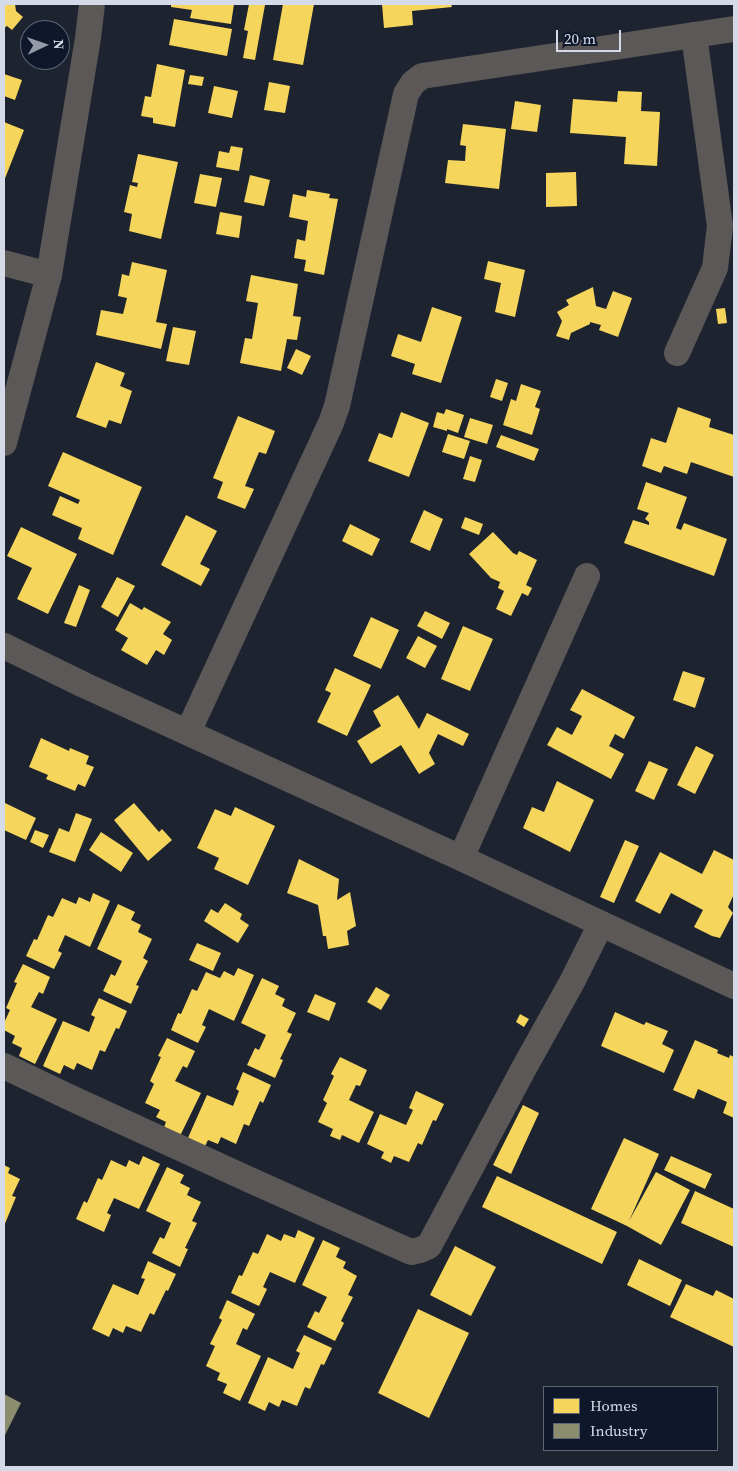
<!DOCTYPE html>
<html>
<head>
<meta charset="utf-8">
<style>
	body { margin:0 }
	#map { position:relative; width:738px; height:1471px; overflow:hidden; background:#1e242f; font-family:"Source Serif 4",serif }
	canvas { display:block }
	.frame { position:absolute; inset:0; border:5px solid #d4dae8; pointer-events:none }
	.legend { position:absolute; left:543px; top:1386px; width:175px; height:65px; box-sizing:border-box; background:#0f172b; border:1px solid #5e6577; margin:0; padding:6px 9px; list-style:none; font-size:15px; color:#d4dae8 }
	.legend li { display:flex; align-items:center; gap:10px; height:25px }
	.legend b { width:25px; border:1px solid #5e6577 }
	.north { position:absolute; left:20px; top:20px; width:50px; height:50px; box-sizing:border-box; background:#0f172b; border:1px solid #5e6577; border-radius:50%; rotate:87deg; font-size:14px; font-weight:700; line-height:20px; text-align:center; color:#d4dae8 }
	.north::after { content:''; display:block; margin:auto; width:18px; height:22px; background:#949aa7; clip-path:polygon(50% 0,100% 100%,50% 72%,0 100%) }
	.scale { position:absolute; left:556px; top:30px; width:65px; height:22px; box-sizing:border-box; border:2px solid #d4dae8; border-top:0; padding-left:6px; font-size:15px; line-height:18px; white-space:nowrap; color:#d4dae8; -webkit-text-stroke:4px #0f172b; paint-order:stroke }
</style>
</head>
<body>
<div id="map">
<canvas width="738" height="1471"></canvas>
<div class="frame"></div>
<ul class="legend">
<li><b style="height:14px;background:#f6d55c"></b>Homes</li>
<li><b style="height:14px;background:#8c8c6e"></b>Industry</li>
</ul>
<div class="north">N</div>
<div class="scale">20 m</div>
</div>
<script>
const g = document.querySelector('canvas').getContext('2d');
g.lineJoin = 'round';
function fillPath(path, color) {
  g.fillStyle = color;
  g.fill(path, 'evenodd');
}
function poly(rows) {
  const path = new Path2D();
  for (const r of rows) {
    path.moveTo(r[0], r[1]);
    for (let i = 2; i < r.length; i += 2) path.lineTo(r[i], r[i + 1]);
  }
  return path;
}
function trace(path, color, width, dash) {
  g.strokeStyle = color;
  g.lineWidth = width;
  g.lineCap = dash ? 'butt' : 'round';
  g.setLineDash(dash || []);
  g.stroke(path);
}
const homes = poly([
	[4,4,15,4,16,11,23,17,12,30,7,26,4,28],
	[171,4,234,4,231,24,190,18,192,10,171,7],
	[249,4,265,5,255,60,243,58,248,31,244,30],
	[283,4,314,4,303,65,273,60],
	[382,4,451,4,452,7,412,11,413,25,384,28],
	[174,19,232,29,227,56,169,45],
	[157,64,185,70,175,127,153,123,153,118,141,116,145,96,151,97],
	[4,74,22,80,15,100,4,96],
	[190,75,204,77,202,86,188,84],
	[269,82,290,86,285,113,264,110],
	[214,86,238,91,232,118,208,113],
	[618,91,642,92,641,111,660,112,657,166,624,164,626,137,570,133,573,99,617,102],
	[515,101,541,105,537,132,511,129],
	[4,122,24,130,4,181],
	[463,124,506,129,499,189,445,183,448,160,465,161,466,146,460,145],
	[231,146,243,148,239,171,216,167,219,151,229,153],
	[138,154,178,162,161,239,129,231,132,214,124,212,130,185,137,187,138,183,132,182],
	[576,172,577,206,546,207,546,173],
	[200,174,222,178,216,207,194,203],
	[250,175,270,180,264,206,244,202],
	[307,190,330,194,329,198,338,199,324,275,304,271,306,260,294,258,297,239,305,241,308,221,289,217,293,194,306,197],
	[220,212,242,216,239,238,216,234],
	[488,261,525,270,515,317,495,312,501,283,484,279],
	[132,262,167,270,156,322,167,324,161,349,96,335,101,310,123,314,127,298,118,296,122,274,129,276],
	[251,275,298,284,293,316,301,317,297,340,287,339,281,371,240,363,245,338,252,339,258,303,246,301],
	[593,287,596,306,606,309,613,291,632,298,618,337,599,330,601,325,590,322,590,324,571,333,569,340,556,336,562,321,557,312,569,305,566,300],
	[432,307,462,317,441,383,412,374,415,364,391,356,398,334,421,342],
	[725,308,727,323,718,324,716,309],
	[173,327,196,331,189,365,166,361],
	[296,349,311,356,302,375,287,368],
	[96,362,125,373,120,386,132,391,121,424,109,420,106,428,76,417],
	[496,379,508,383,502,401,490,397],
	[521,384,541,391,535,407,540,409,532,435,503,425,511,399,516,401],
	[678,407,711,419,709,427,734,435,734,477,691,462,687,474,664,466,661,473,642,466,651,438,666,443],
	[446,409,464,415,458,433,447,429,447,431,433,427,437,412,444,414],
	[401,412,429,423,409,477,368,461,379,433,392,438],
	[238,416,275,431,266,454,259,452,245,486,254,489,245,509,217,498,223,482,213,478],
	[470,418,493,425,487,444,464,437],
	[448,434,470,441,464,459,442,452],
	[501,435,539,449,534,461,496,447],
	[63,452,142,487,113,555,78,539,82,528,52,515,60,496,78,504,80,500,48,486],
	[470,456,482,460,475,482,463,479],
	[646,482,687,497,676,528,681,530,684,523,727,539,714,576,624,543,633,520,649,525,649,522,645,519,649,513,637,509],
	[424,510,443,519,430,551,410,542],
	[186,515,217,531,200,564,210,569,201,586,161,565],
	[465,517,483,524,479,535,461,528],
	[350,524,380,539,372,556,342,541],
	[21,527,77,554,48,614,17,599,32,568,7,556],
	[493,532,513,553,517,555,519,551,537,560,526,585,532,588,528,596,522,593,511,616,496,609,504,591,498,588,500,582,491,578,469,554],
	[117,577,135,586,118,617,101,607],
	[79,585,90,590,76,627,64,623],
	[130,603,142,610,144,607,171,622,163,634,172,640,164,655,156,650,147,665,121,650,128,638,115,630],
	[425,611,450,623,442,639,417,626],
	[371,617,399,630,381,669,353,656],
	[463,626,493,639,470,691,441,679],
	[418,636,437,646,425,668,406,658],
	[335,668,371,685,347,736,317,722,331,693,325,690],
	[683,671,705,678,695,708,673,700],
	[582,689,635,717,624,739,615,734,609,746,624,754,611,779,547,745,557,727,572,735,582,716,570,710],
	[398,695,419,729,427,713,469,734,463,746,438,734,429,753,435,764,419,774,401,745,371,764,357,741,381,726,373,711],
	[41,738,69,751,70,748,89,756,86,764,94,767,85,787,78,784,75,791,46,779,48,775,29,767],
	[696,746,714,755,695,794,677,785],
	[649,761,668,769,654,800,635,791],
	[557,781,594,800,570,852,523,828,532,807,544,812],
	[5,803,36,818,26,840,4,830,4,807],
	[134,803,159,832,162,829,172,840,148,861,114,820],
	[235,807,275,826,248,885,214,869,219,858,197,848,215,809,231,816],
	[76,813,92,819,75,862,49,852,59,828,69,832],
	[35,830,49,835,43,848,30,842],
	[101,832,133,853,121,872,89,850],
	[625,840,639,846,614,903,600,897],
	[714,850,734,860,734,894,728,907,733,913,720,938,712,936,694,927,703,910,671,893,660,914,635,901,660,852,702,874],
	[299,859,339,879,337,900,350,892,356,926,347,931,349,945,328,949,326,936,323,936,318,905,287,893],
	[93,893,110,901,90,947,65,935,58,951,62,953,54,969,26,956,34,939,37,940,48,915,53,917,62,898,76,904,79,897,90,902],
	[225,903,242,914,240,919,249,925,238,943,204,921,211,909,218,913],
	[118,904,135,912,131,920,141,925,138,932,152,939,143,958,148,961,136,985,139,986,131,1004,103,991,111,974,115,976,122,961,97,949],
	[197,943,221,953,213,971,189,960],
	[23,964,50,977,43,994,39,992,31,1007,57,1019,35,1064,19,1056,22,1048,12,1043,15,1036,4,1030,4,1023,10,1010,6,1008,17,983,14,982],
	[238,968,254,975,234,1021,209,1009,202,1025,206,1027,198,1043,171,1030,178,1013,181,1014,192,989,197,991,206,972,220,978,224,971,234,976],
	[262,978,279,986,275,994,285,999,282,1006,296,1013,287,1032,292,1034,280,1059,283,1060,275,1078,247,1065,255,1048,259,1050,266,1035,241,1023],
	[376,987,390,995,381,1010,367,1002],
	[315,994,336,1003,329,1021,307,1012],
	[99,998,127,1011,119,1029,116,1028,105,1052,100,1050,92,1070,77,1063,74,1070,64,1065,60,1074,43,1066,63,1021,89,1032,95,1017,91,1015],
	[615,1012,644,1025,646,1022,668,1031,662,1044,674,1050,664,1073,601,1046],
	[520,1014,529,1019,524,1027,516,1022],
	[167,1038,195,1051,187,1068,183,1066,175,1081,201,1093,179,1138,163,1130,166,1122,156,1117,160,1110,145,1103,154,1084,150,1081,161,1057,158,1056],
	[695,1040,718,1050,717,1053,729,1058,730,1055,734,1057,734,1118,723,1113,727,1102,698,1089,694,1099,673,1090],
	[340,1057,367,1070,360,1086,356,1085,349,1100,374,1112,359,1143,342,1135,340,1140,330,1136,333,1129,318,1122,327,1103,323,1100,334,1076,331,1074],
	[243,1072,271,1085,263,1103,260,1101,249,1126,244,1124,236,1144,221,1137,218,1144,208,1140,204,1148,187,1140,207,1095,233,1106,239,1091,236,1089],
	[416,1091,444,1104,436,1121,433,1120,422,1145,418,1143,409,1162,394,1156,391,1163,381,1158,384,1152,367,1144,380,1114,406,1125,413,1110,409,1108],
	[523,1105,539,1113,511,1174,493,1165],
	[624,1138,659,1154,629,1221,656,1172,690,1190,661,1245,627,1226,591,1209],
	[143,1156,160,1164,139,1209,114,1198,107,1213,111,1215,104,1232,76,1219,84,1201,87,1203,98,1178,102,1180,111,1160,126,1167,129,1160,139,1165],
	[671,1156,712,1174,705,1189,664,1170],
	[4,1165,10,1168,8,1173,20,1179,12,1196,16,1197,4,1226],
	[167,1167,184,1175,180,1183,190,1188,187,1195,201,1202,192,1221,197,1223,185,1248,188,1249,180,1267,152,1253,160,1237,164,1239,171,1223,146,1211],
	[497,1176,617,1232,602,1264,482,1207],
	[695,1191,734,1209,734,1247,681,1223],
	[298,1230,315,1238,295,1283,270,1272,263,1287,267,1289,259,1306,231,1293,239,1275,242,1276,253,1252,258,1254,267,1234,281,1241,284,1234,295,1238],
	[323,1240,340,1248,336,1257,346,1262,343,1268,357,1276,348,1295,353,1297,341,1321,344,1323,335,1341,307,1327,315,1311,319,1313,327,1297,302,1285],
	[455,1246,496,1267,471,1316,430,1295],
	[639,1259,682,1280,670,1306,627,1285],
	[148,1261,176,1274,168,1291,166,1290,154,1315,150,1313,141,1332,126,1326,123,1333,113,1328,109,1337,92,1329,113,1284,138,1295,145,1279,141,1278],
	[686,1284,713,1296,716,1290,734,1299,734,1347,670,1317],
	[227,1300,255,1314,247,1330,243,1328,236,1344,261,1356,240,1401,223,1393,227,1384,217,1380,220,1373,206,1366,215,1346,210,1344,222,1320,219,1318],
	[418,1309,469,1333,429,1418,378,1393],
	[304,1335,332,1348,324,1365,321,1364,310,1389,305,1387,297,1406,282,1400,279,1407,269,1402,265,1411,248,1403,268,1357,293,1369,300,1353,296,1351]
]);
const industry = poly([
	[4,1394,21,1403,4,1437]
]);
const minor = poly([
	[4,263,49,275],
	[677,353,715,268,720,226,694,35],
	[4,443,49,275,88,38,92,4],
	[4,646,84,685,461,858,734,986],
	[188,732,331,423,337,406,406,94,413,83,422,76,734,29],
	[461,858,587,576],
	[4,1066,71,1098,250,1180,411,1252,420,1250,429,1246,524,1068,572,982,601,924]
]);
fillPath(homes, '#f6d55c');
fillPath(industry, '#8c8c6e');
trace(minor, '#5c5857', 26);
</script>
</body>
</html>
